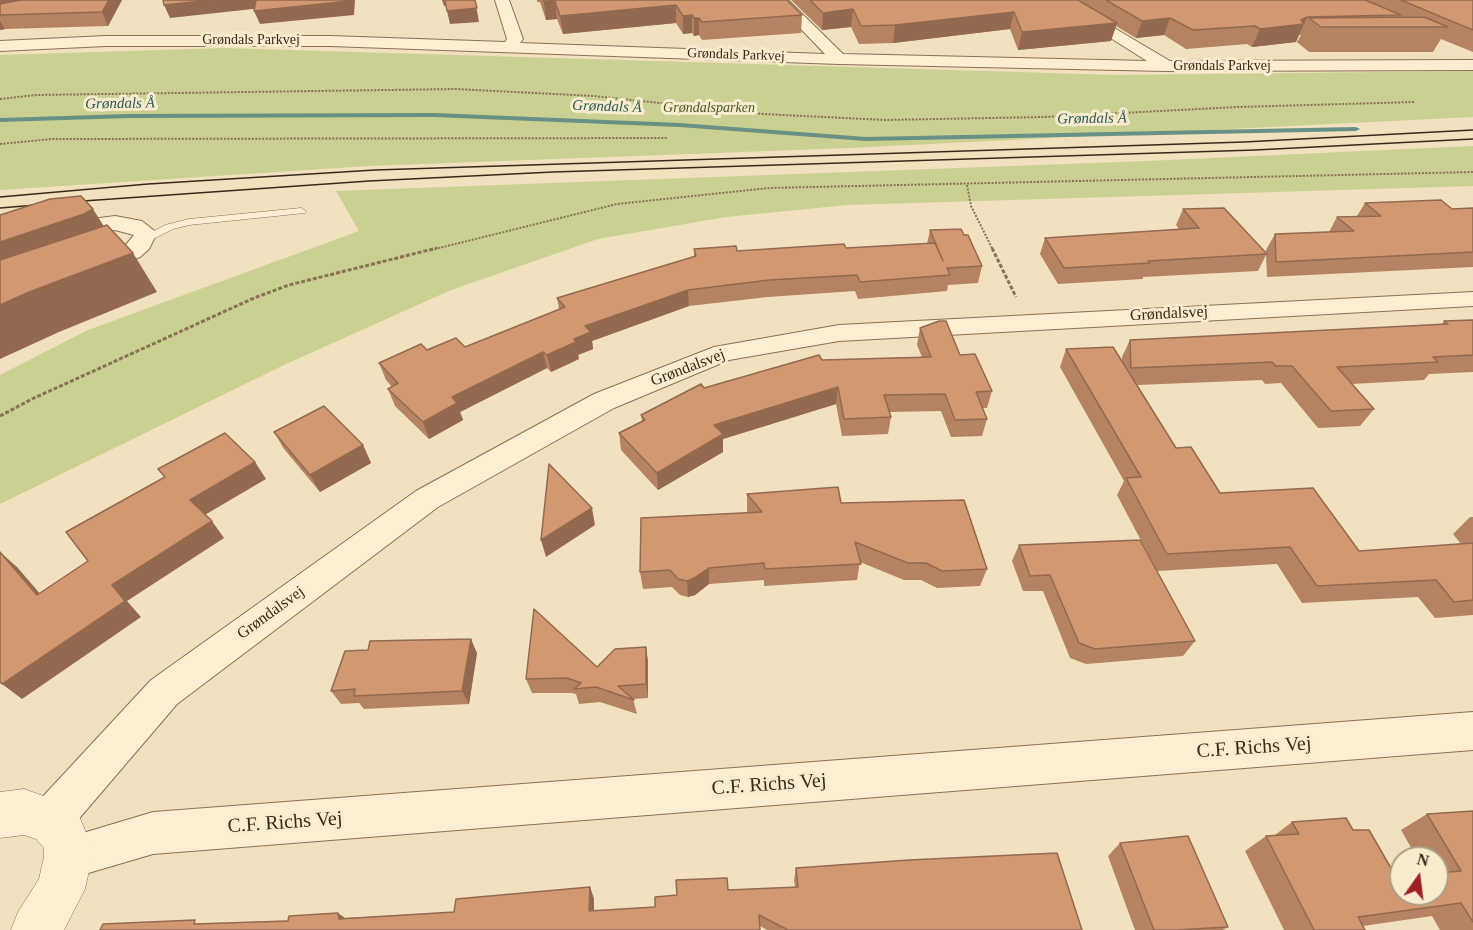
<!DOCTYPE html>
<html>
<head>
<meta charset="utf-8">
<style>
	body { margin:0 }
	#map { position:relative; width:1473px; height:930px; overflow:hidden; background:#f1e1be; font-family:Georgia,serif }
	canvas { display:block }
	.north { position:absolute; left:1389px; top:846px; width:60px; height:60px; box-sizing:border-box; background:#f8ebce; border:2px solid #ac9d86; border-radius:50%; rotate:14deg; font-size:16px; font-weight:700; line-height:24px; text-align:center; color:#39291b }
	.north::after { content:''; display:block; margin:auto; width:21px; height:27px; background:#9e2124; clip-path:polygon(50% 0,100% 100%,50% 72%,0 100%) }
</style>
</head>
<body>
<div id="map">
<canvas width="1473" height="930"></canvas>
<div class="north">N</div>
</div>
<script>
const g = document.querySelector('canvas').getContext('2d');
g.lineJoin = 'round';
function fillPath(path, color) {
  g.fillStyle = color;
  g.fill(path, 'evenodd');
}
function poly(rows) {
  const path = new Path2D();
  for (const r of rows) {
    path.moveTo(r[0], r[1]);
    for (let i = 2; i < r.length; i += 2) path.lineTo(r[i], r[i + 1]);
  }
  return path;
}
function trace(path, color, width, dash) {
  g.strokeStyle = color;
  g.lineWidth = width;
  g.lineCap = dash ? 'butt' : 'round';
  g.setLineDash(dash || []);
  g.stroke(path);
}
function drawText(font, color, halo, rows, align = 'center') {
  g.font = font + ' Georgia,serif';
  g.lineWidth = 6;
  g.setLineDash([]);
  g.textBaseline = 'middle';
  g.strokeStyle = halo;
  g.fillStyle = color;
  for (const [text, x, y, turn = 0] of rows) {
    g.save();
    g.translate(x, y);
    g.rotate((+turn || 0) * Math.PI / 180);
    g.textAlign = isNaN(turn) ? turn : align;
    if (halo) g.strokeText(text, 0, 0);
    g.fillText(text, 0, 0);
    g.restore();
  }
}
const green = poly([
	[224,48,1116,75,1473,71,1473,117,849,148,369,166,0,190,0,55],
	[1473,146,1473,186,847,205,726,217,598,239,451,290,286,364,0,504,0,375,88,330,359,231,336,191,1147,161]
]);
const stream = poly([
	[434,113,680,123,866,137,1356,127,1360,129,1356,131,866,141,680,127,434,117,129,118,0,122,0,118,129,114,434,113]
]);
const pathFar1 = poly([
	[0,99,36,95,455,89,594,96,763,114,885,120,1044,117,1238,107,1414,102],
	[0,144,52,139,668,138],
	[967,185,971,206,993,250],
	[431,250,617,204,769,188,1473,172]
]);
const path = poly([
	[992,248,1016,297],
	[0,416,32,399,254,298,289,285,437,248]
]);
const service = poly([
	[301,208,306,211,305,213,189,225,173,229,149,241,145,242,139,239,165,225,189,219,301,208]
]);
const minor = poly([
	[495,0,509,0,523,39,520,43,825,54,773,0,788,0,843,54,1147,61,1050,0,1067,0,1170,61,1473,60,1473,70,1166,71,839,64,330,46,106,46,0,51,0,41,106,36,330,36,505,42,507,39,495,0],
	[115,216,142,221,157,233,149,249,140,257,96,274,88,272,84,267,88,262,124,247,134,235,115,230,0,245,0,231,115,216],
	[1473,292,1473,306,839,341,729,360,614,408,438,507,177,704,65,835,50,841,35,835,29,820,35,805,151,680,416,491,594,394,714,347,839,325,1473,292],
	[1473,712,1473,750,153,854,68,879,53,872,46,857,53,842,153,812,1473,712]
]);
const tertiary = poly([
	[24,789,66,804,80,818,91,845,92,857,85,889,64,930,11,930,18,912,39,879,44,857,44,848,36,839,24,835,0,838,0,792,24,789]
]);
const tram = poly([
	[0,197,148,184,375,170,1244,142,1473,130],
	[69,202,369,181,553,172,1255,150,1473,139],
	[0,208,48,204]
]);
const wall = poly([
	[0,0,122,0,108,26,5,29,0,30],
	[537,0,787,0,802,15,801,33,702,40,699,35,694,36,692,33,683,34,676,23,563,34,557,19,546,20,540,2,537,2],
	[791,0,1473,0,1473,52,1441,39,1433,52,1309,52,1297,42,1301,35,1299,35,1296,42,1252,47,1247,44,1186,49,1164,35,1136,38,1116,26,1111,41,1018,50,1010,29,893,43,859,44,851,27,822,30],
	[1365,203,1452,209,1473,208,1473,267,1267,277,1266,255,1258,271,1143,277,1143,279,1058,284,1040,254,1045,238,1179,229,1176,225,1183,209,1266,254,1266,250,1275,234,1329,232,1337,217,1357,216],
	[930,230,982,266,978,283,948,285,947,291,858,299,855,291,768,297,689,306,592,341,593,349,578,355,579,359,551,372,547,368,460,412,463,420,429,439,395,406,388,389,392,387,386,380,379,363,427,350,465,347,559,309,557,298,694,257,694,249,737,251,846,248,927,244],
	[1473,320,1473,372,1429,374,1424,380,1352,384,1374,409,1360,426,1318,428,1281,383,1265,384,1262,380,1137,385,1176,448,1220,493,1359,551,1461,544,1453,534,1470,517,1473,517,1473,615,1435,618,1418,597,1302,603,1277,564,1157,571,1195,641,1183,656,1086,664,1070,658,1043,591,1023,591,1012,561,1019,545,1155,567,1117,495,1124,481,1060,367,1066,349,1122,361,1122,357,1130,340,1441,325,1444,321],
	[920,328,960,355,992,391,987,408,982,408,987,419,982,436,951,437,941,411,889,412,891,417,888,434,842,436,836,404,723,439,723,452,658,490,621,450,619,433,642,421,641,415,704,388,822,360,922,357,917,345],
	[274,432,363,445,371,463,320,492,284,449],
	[747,494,841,503,987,569,980,586,937,588,921,580,904,580,860,562,857,580,764,586,764,580,709,584,695,595,688,597,680,595,672,587,643,589,640,572,748,513,747,511],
	[646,647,648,662,648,698,633,699,637,714,600,702,579,704,576,694,571,693,532,693,526,679,597,667],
	[477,653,469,704,364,709,359,703,341,704,331,691],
	[1473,811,1473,930,1440,930,1432,916,1363,926,1365,930,1284,930,1245,851,1266,836,1275,835,1292,822,1353,830,1395,875,1437,894,1437,858,1417,858,1401,830,1427,814],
	[1120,843,1228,927,1223,930,1135,930,1108,856],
	[796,868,1082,930,767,930,760,926,201,924,346,918,454,912,590,887,594,899,594,911,655,907,728,890,795,887,794,880]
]);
const shadedWall = poly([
	[0,0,22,0,0,4],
	[109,0,122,0,108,26,102,12],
	[211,0,259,0,262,8,170,18,164,5],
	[350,0,355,0,354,15,260,24,254,11],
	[442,0,446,0,447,6,444,6],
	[475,0,479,22,450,24,447,11],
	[555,1,557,19,546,20,544,2],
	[676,5,676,23,563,34,560,16],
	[853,9,851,27,822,30,823,13],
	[1014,12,1010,29,893,43,895,25],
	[692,15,692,33,683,34,683,16],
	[1307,17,1296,42,1252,47,1260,29,1301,20],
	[694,18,699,18,699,35,694,36],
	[1170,18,1164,35,1136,38,1142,21],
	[0,21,5,29,0,30],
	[1117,23,1111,41,1018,50,1022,32],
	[93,209,117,247,0,292,0,242],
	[133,253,157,292,59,332,0,359,0,305,29,292],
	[688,290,689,306,592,341,593,349,578,355,579,359,551,372,547,355,574,339,585,326],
	[543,352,547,368,460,412,463,420,429,439,423,422,452,397],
	[838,387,836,404,723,439,723,452,658,490,657,473,714,425],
	[363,445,371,463,320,492,310,475],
	[255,462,266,479,203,516,190,500],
	[592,508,595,525,546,557,541,540],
	[212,521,224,538,127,601,141,617,22,699,2,684,112,585],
	[0,552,17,567,55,611,37,595],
	[709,568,709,584,695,595,688,597,687,581],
	[471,639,477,653,469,704,462,691],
	[646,647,648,662,648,698,646,684],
	[590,887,594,899,594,922,589,911],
	[338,913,352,923,339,919]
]);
const building = poly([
	[21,0,109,0,102,12,0,15,0,4,21,0],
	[163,0,211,0,164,5,163,0],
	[256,0,350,0,350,1,254,11,256,0],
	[445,0,475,0,477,8,447,11,445,0],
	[543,0,787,0,802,15,702,22,699,18,694,18,692,15,683,16,676,5,560,16,555,1,544,2,543,0],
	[810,0,1078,0,1117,23,1022,32,1014,12,895,25,861,26,853,9,823,13,810,0],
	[1106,0,1365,0,1401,15,1307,17,1301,20,1304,24,1260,29,1255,26,1193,30,1170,18,1142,21,1106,0],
	[1401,0,1473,0,1473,30,1401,0],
	[1424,17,1448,27,1321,27,1309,18,1424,17],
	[81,196,93,209,84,214,0,242,0,215,50,199,81,196],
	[1441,200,1452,209,1473,208,1473,252,1276,262,1275,234,1354,231,1337,217,1381,216,1365,203,1441,200],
	[1224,208,1267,254,1148,261,1150,263,1064,268,1045,238,1199,228,1183,209,1224,208],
	[107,225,133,253,29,292,0,305,0,260,107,225],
	[961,229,964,235,968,235,982,266,947,268,950,275,860,282,857,275,769,280,688,290,585,326,591,332,574,339,576,342,547,355,543,352,452,397,457,403,423,422,388,389,398,383,379,363,421,344,427,350,456,338,465,347,565,307,557,298,696,256,694,249,736,246,737,251,844,244,846,248,935,243,943,261,930,230,961,229],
	[1473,320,1473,355,1433,357,1438,362,1337,367,1374,409,1331,411,1292,366,1276,366,1272,362,1131,368,1130,340,1448,324,1444,321,1473,320],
	[939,321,946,321,960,355,975,354,992,391,976,392,987,419,955,420,945,394,884,395,891,417,844,419,838,387,714,425,723,434,657,473,619,433,645,420,641,415,701,384,704,388,819,355,822,360,931,357,920,328,939,321],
	[1113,347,1176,448,1191,447,1220,493,1313,488,1359,551,1473,543,1473,600,1454,602,1436,580,1317,586,1290,547,1167,554,1126,478,1141,477,1066,349,1113,347],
	[324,406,363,445,310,475,274,432,324,406],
	[225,433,255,462,190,500,212,521,112,585,125,601,2,684,0,682,0,552,37,595,88,561,66,532,165,477,158,469,225,433],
	[549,464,592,508,541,540,549,464],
	[838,487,841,503,964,500,987,569,942,571,926,563,908,563,855,542,861,564,765,569,764,563,709,568,694,578,687,581,678,579,670,570,640,572,641,518,762,512,747,494,838,487],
	[1140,540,1195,641,1095,649,1079,643,1050,575,1030,576,1019,545,1140,540],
	[534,609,597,667,615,649,646,647,646,684,618,686,634,700,596,687,574,689,581,683,567,678,526,679,534,609],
	[471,639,462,691,354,696,355,689,331,691,345,651,368,650,370,641,471,639],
	[1473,811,1473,922,1461,903,1358,917,1365,930,1314,930,1266,836,1299,834,1292,822,1346,818,1353,830,1369,830,1395,875,1401,875,1401,894,1437,894,1437,873,1461,871,1427,814,1473,811],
	[1188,836,1228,927,1176,930,1154,930,1120,843,1188,836],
	[1057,853,1082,930,788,930,759,915,760,930,100,930,103,924,195,920,194,924,288,921,289,916,338,913,339,919,454,912,456,899,590,887,589,911,655,907,655,897,677,895,676,880,727,878,728,890,798,887,796,868,909,860,1057,853]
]);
const farStreetnames = [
	["Grøndals Parkvej",251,40],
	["Grøndals Parkvej",736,55,2],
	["Grøndals Parkvej",1222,66]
];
const farParknames = [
	["Grøndalsparken",709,108]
];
const farWaternames = [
	["Grøndals Å",120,104,-1],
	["Grøndals Å",607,107,2],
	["Grøndals Å",1092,119,-1]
];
const streetNames = [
	["Grøndalsvej",1169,314,-3],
	["Grøndalsvej",688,368,-21],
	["Grøndalsvej",271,613,-36]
];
const nearStreetnames = [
	["C.F. Richs Vej",1254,748,-4],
	["C.F. Richs Vej",769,785,-4],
	["C.F. Richs Vej",285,823,-4]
];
fillPath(green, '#c9d091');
fillPath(stream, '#689086');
trace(service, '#8a7155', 1);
trace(minor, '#8a7155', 2);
trace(tertiary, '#8a7155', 1);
trace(pathFar1, '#8a7155', 2, [2, 1.5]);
trace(path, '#8a7155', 3, [4, 2]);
fillPath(service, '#fbeed2');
fillPath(minor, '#fbeed2');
fillPath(tertiary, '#fbeed2');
trace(tram, '#39291b', 1.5);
fillPath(wall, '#b58361');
fillPath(shadedWall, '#936a4f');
fillPath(building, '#d29871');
trace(building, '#936a4f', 1.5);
drawText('14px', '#39291b', '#f8ebce', farStreetnames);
drawText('italic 14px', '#4a5720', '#f8ebce', farParknames);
drawText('italic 15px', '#295a56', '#f8ebce', farWaternames);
drawText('16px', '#39291b', '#f8ebce', streetNames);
drawText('20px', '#39291b', '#f8ebce', nearStreetnames);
</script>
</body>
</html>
